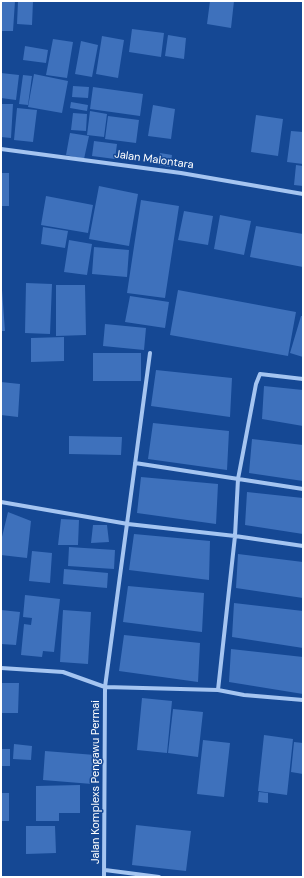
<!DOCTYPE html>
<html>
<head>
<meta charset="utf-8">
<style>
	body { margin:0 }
	#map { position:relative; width:304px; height:878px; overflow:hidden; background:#154894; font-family:"DM Sans",sans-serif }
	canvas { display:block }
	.frame { position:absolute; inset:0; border:2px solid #fff; pointer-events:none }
</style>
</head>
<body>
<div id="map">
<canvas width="304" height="878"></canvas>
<div class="frame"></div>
</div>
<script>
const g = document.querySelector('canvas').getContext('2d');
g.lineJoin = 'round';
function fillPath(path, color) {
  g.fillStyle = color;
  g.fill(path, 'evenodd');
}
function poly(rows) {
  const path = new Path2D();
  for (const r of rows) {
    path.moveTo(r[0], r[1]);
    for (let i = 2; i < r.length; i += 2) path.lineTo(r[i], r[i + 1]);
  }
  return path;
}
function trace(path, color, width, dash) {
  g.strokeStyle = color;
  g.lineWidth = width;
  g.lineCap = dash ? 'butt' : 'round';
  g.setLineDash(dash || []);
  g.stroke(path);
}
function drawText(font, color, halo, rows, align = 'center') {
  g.font = font + ' "DM Sans",sans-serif';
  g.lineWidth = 3;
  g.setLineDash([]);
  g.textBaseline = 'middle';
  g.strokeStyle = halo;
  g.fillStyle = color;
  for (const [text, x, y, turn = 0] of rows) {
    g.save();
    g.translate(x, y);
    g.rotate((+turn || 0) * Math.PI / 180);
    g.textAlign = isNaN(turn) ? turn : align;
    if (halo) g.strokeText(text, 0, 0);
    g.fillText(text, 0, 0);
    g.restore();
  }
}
const building = poly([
	[1,1,15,1,13,31,1,31],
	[18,1,33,1,32,25,17,24],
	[210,1,234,1,231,28,207,24],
	[132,29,164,33,161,57,129,52],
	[168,35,186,38,184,59,165,56],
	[102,36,124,40,118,78,96,74],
	[53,39,73,42,67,78,46,75],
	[81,41,98,45,92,77,75,74],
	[25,46,48,50,46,63,23,60],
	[1,73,19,75,16,100,1,98],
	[34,74,68,81,62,113,28,107],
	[23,75,32,76,28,105,19,104],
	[73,86,89,87,88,98,72,97],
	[93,87,143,94,140,116,90,109],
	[71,102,88,105,87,111,70,108],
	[1,104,13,104,11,138,1,137],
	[153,105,175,109,171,139,148,136],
	[17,108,37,110,33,142,14,140],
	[90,111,107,114,104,137,87,135],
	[73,113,87,114,86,131,71,130],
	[256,115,283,119,278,156,251,152],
	[108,116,139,120,136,143,105,139],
	[291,131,303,132,303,164,287,162],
	[70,133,89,136,84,159,66,155],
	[94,141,117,144,115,159,92,156],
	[160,153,172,155,170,167,158,165],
	[296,165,303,166,303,186,294,185],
	[1,173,9,173,9,206,1,206],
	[99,186,138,194,129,246,89,239],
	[46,196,93,205,88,233,41,225],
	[141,200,179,206,165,298,127,293],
	[184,211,213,216,208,245,178,240],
	[220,215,251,221,244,255,214,249],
	[256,226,303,234,303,267,250,257],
	[43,227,68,231,65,248,41,244],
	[69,240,92,244,87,275,64,272],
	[94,247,129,250,127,277,92,274],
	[26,283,52,284,50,334,25,333],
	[56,285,85,285,86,335,56,336],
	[1,290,2,290,5,331,1,331],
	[178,290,296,312,288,356,170,335],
	[130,296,169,302,165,328,125,322],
	[301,316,303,316,303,357,290,353],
	[105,324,146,328,144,350,103,346],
	[64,337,64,361,31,362,31,338],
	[93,353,141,353,141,381,93,381],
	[156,370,232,378,230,417,151,406],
	[1,382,20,384,18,417,1,415],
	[264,386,303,390,303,426,262,419],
	[153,423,229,431,227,470,148,459],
	[69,436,122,437,121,455,69,454],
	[252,439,303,445,303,481,249,473],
	[141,477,218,484,216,524,137,513],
	[247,492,303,498,303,534,245,525],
	[8,512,31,521,27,558,1,555,1,541],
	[61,519,79,520,78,545,58,545],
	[93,525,107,525,109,542,91,543],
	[134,534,210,541,209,580,129,570],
	[69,547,115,550,114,569,68,566],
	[32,551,52,553,50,583,29,581],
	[238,554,303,562,303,598,236,588],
	[64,569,108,573,107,588,63,584],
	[128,586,204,593,202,632,123,622],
	[25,595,60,599,54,652,43,651,42,657,21,655,24,624,31,625,32,618,23,617],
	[234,603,303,611,303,648,232,637],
	[1,610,20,612,16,645,1,644],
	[63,610,91,612,88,664,60,662],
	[124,635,200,643,198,682,119,671],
	[231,649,303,657,303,694,229,682],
	[1,683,19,683,18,713,1,713],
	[142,698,172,701,167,753,137,750],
	[173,709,203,712,198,757,168,753],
	[264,735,293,739,287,795,258,791],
	[203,740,230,743,224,797,197,794],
	[294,742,303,743,303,774,291,772],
	[14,744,32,746,31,760,13,759],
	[1,749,10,749,10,766,1,766],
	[45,751,95,755,92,784,43,780],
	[80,785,80,813,59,813,59,821,36,821,36,786],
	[259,792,268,793,268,803,258,802],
	[1,793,9,793,9,821,1,821],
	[136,825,191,831,186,871,132,865],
	[26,826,55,826,56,853,26,854]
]);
const street = poly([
	[1,149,181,173,303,194],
	[135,463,303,489],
	[1,502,128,524,235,536,303,546],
	[1,668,63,672,105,687,218,690,244,695,303,700],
	[218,690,235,536,238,479,256,384,260,374,303,379],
	[105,870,159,877],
	[104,877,105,687,150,353]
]);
const streetNames = [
	["Jalan Malontara",154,160,8],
	["Jalan Komplexs Pengawu Permai",96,782,-90]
];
fillPath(building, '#3e71bc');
trace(street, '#a5c5f1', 4);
drawText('11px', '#fff', '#154894', streetNames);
</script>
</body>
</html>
